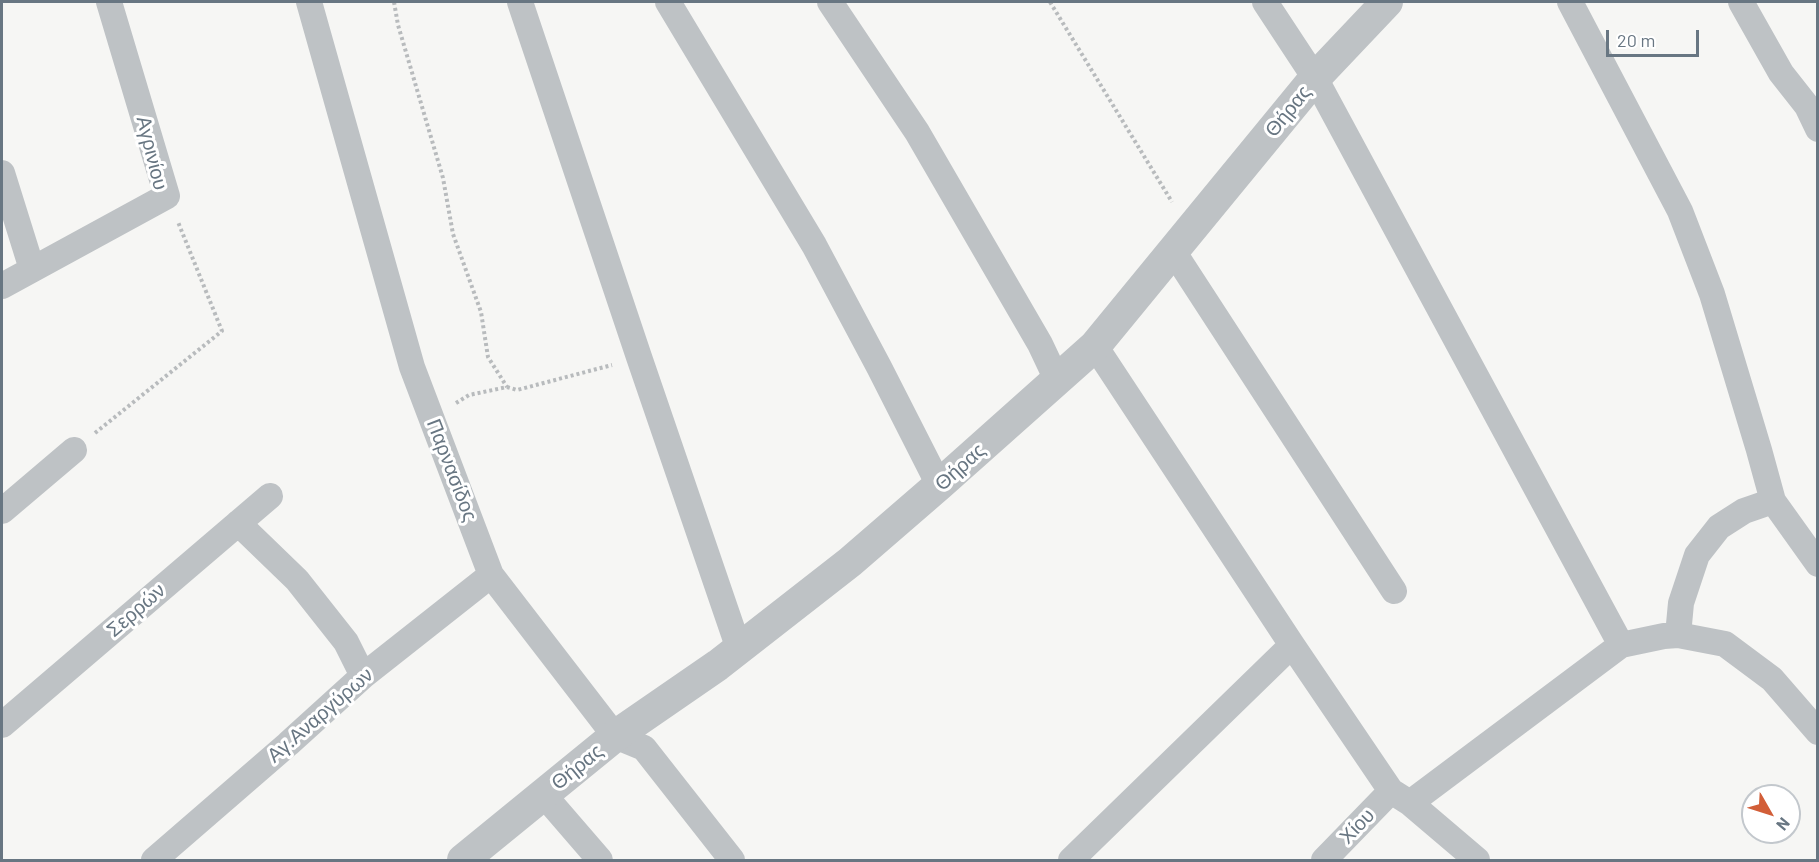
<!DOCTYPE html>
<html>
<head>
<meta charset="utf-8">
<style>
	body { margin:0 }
	#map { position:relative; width:1819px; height:862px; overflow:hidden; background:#f6f6f4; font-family:Barlow,sans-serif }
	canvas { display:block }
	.frame { position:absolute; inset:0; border:3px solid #687682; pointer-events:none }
	.north { position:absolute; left:1741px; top:784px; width:60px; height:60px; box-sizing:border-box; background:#fff; border:2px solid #c3c8cd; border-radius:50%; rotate:129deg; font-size:16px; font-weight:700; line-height:24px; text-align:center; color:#687682 }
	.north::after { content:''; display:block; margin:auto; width:21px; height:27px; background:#d25e38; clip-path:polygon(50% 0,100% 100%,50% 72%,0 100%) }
	.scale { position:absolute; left:1606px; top:30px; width:93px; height:27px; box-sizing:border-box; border:3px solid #687682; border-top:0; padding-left:8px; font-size:18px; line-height:21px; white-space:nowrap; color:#687682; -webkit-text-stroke:4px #fff; paint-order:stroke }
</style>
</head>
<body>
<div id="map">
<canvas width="1819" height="862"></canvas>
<div class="frame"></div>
<div class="north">N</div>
<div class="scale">20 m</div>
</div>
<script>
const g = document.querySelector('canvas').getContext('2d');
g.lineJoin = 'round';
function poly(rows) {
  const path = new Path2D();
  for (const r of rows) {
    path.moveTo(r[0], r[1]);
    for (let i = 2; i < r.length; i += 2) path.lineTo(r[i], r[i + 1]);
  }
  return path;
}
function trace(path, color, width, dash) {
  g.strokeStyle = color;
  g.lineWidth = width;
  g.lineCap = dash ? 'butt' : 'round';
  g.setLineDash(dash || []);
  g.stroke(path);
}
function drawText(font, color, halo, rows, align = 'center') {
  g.font = font + ' Barlow,sans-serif';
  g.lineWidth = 6;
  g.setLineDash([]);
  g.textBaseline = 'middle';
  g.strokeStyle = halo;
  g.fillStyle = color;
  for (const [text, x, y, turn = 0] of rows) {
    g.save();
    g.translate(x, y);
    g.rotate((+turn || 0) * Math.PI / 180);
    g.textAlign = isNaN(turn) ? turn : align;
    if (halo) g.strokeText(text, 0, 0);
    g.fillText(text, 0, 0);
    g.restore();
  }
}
const path = poly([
	[394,2,398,25,443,178,453,234,481,312,488,357,507,387],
	[1050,2,1172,202],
	[456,403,469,395,507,387,517,390,612,365],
	[95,433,222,331,178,222]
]);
const minor = poly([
	[309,2,412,367,491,575,615,736,644,748,732,860],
	[520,2,639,357,739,649],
	[668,2,814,245,879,367,939,485],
	[830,2,917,132,1040,344,1057,380],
	[1265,2,1315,78,1621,645],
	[1570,2,1680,211,1712,294,1759,450,1773,501,1818,564],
	[1741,2,1781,73,1807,106,1818,129],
	[2,173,32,269],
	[1173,251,1394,591],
	[2,286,167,196,109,2],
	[1095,346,1292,645,1391,791,1410,803,1477,860],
	[2,511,74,450],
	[238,523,297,580,346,642,363,676],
	[1678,635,1681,603,1697,555,1719,527,1744,511,1773,501],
	[2,725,270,496],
	[543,794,600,860],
	[1410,803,1621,645,1664,636,1678,635,1725,644,1772,679,1818,732],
	[154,860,288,744,363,676,491,575],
	[1071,860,1292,645],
	[1324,860,1391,791]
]);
const tertiary = poly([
	[463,860,615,736,718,665,850,562,939,485,1095,346,1315,78,1387,2]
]);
const streetNames = [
	["Θήρας",1288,111,-51],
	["Αγρινίου",152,153,76],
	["Θήρας",960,467,-42],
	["Παρνασίδος",452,470,69],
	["Σερρών",136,610,-41],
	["Αγ.Αναργύρων",320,715,-41],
	["Θήρας",577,767,-39],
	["Χίου",1357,826,-46]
];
trace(path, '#b8bbbd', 4, [3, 3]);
trace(minor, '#bec2c5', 26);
trace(tertiary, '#bec2c5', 32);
drawText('20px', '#687682', '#fff', streetNames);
</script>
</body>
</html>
